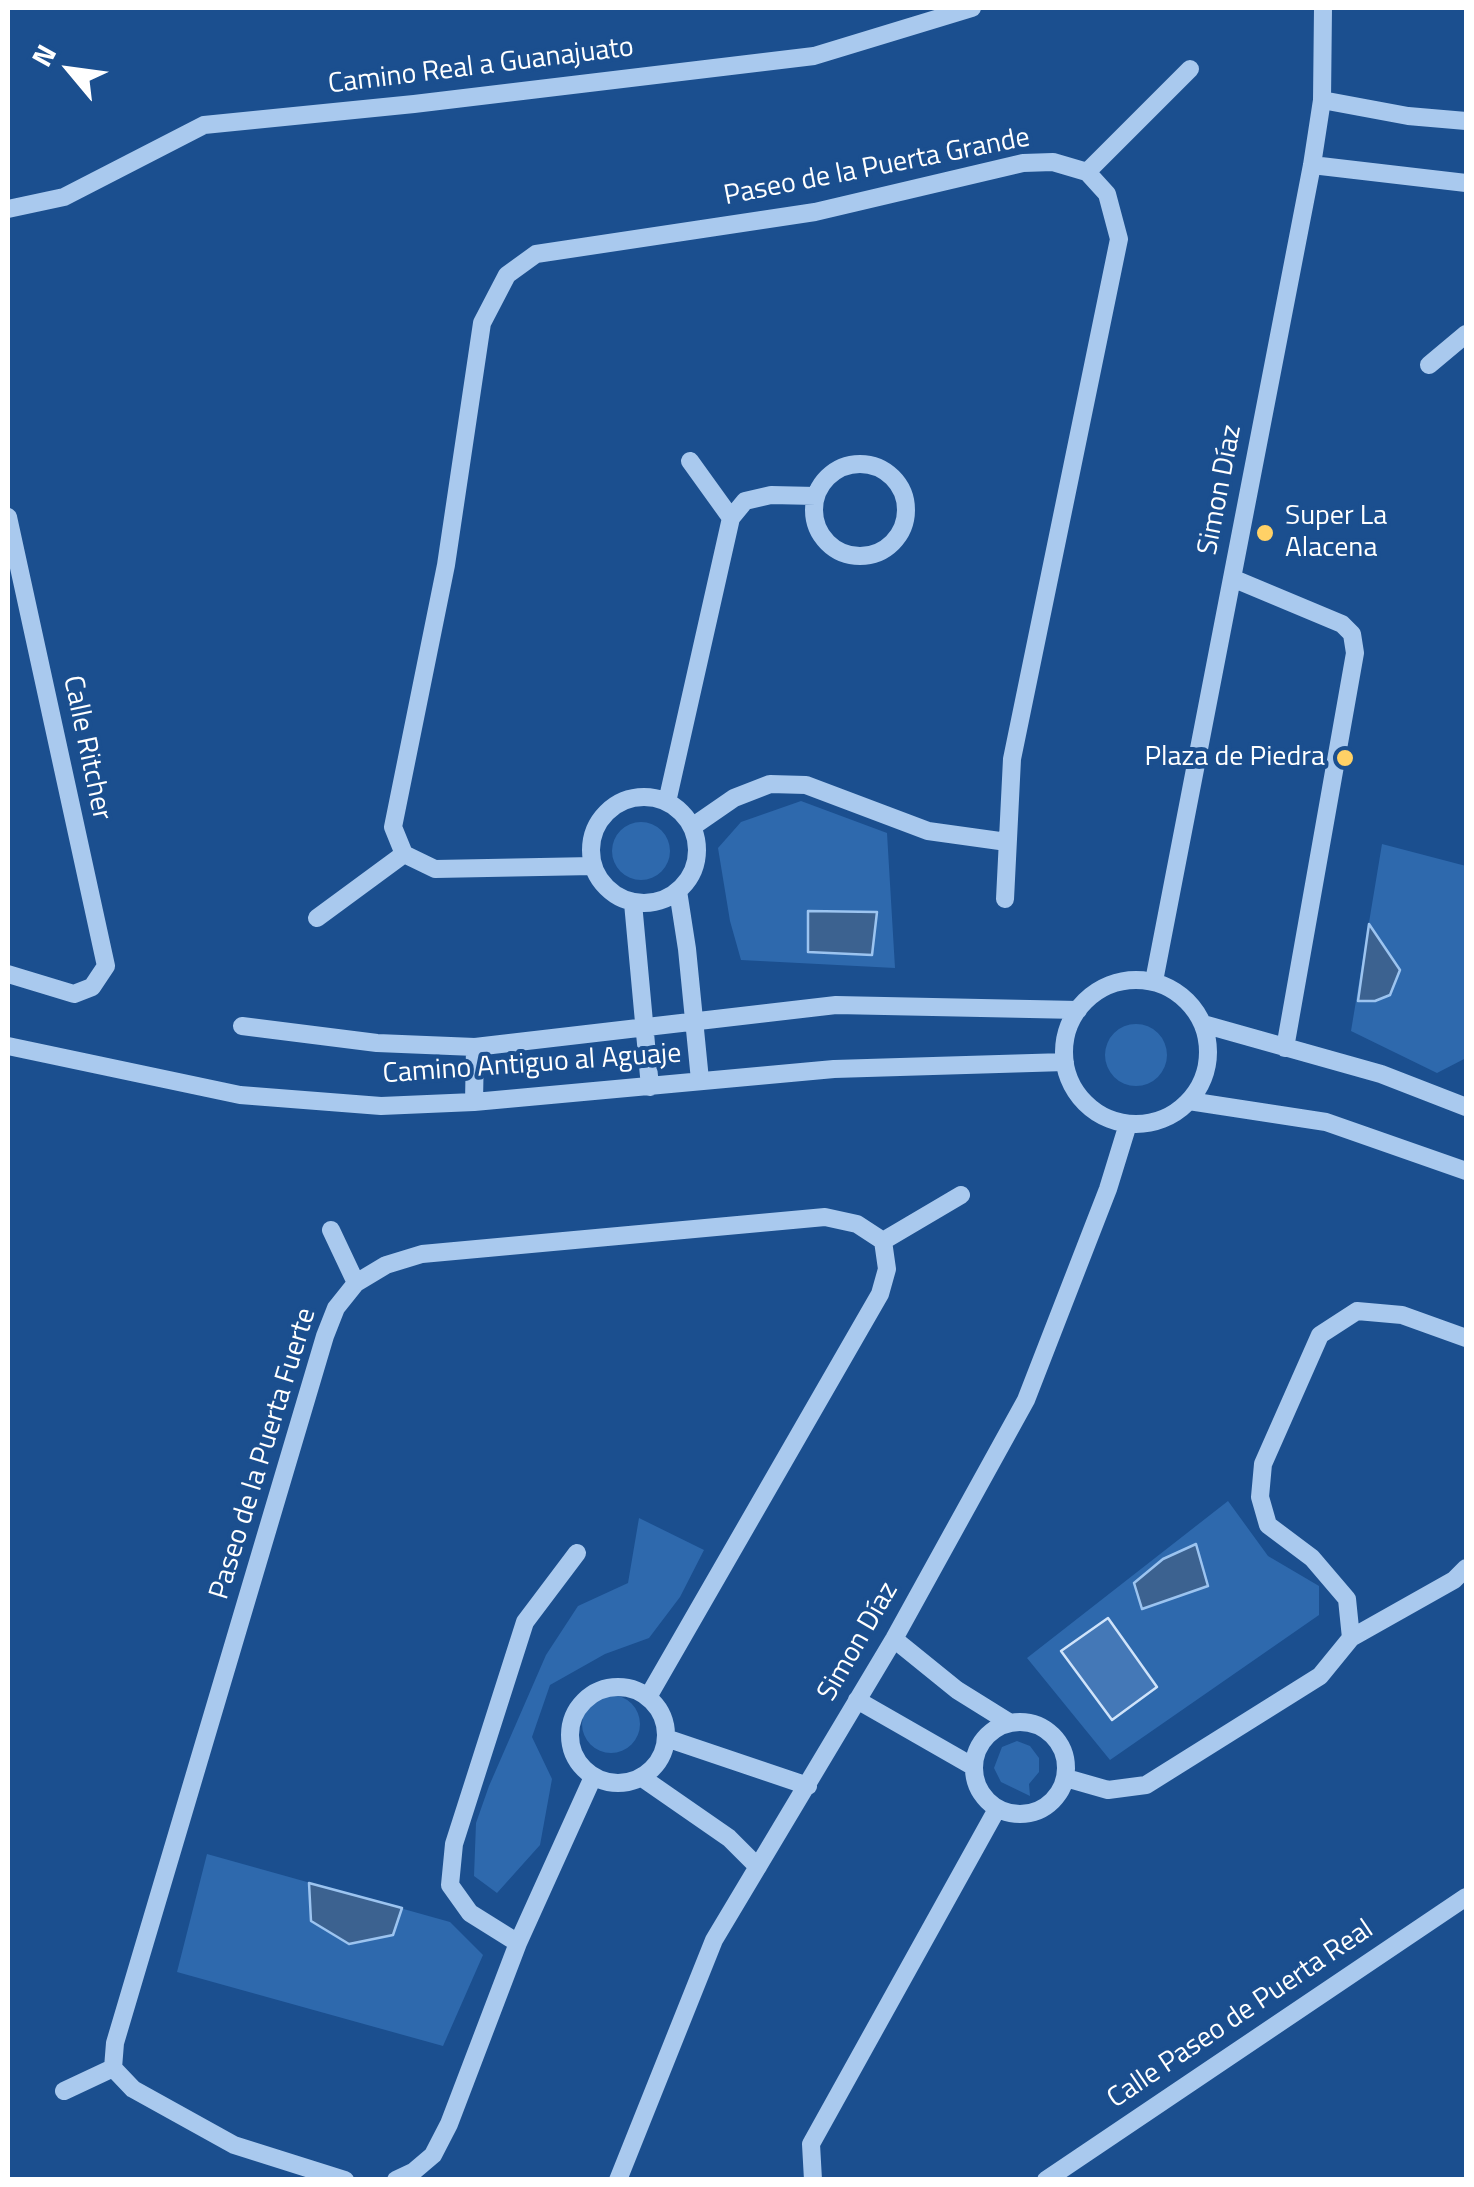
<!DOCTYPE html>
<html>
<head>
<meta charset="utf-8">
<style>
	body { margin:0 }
	#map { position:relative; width:1474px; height:2187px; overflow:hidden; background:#1b4f8f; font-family:"Titillium Web",sans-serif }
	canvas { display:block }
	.frame { position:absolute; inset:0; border:10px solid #fff; pointer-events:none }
	.north { position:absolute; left:20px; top:20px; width:100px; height:100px; -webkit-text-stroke:8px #1b4f8f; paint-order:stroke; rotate:299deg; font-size:28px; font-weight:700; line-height:40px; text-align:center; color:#fff }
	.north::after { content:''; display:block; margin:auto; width:35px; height:45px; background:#fff; clip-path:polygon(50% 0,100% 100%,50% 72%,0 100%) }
</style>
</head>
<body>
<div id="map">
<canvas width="1474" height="2187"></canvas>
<div class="frame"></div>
<div class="north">N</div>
</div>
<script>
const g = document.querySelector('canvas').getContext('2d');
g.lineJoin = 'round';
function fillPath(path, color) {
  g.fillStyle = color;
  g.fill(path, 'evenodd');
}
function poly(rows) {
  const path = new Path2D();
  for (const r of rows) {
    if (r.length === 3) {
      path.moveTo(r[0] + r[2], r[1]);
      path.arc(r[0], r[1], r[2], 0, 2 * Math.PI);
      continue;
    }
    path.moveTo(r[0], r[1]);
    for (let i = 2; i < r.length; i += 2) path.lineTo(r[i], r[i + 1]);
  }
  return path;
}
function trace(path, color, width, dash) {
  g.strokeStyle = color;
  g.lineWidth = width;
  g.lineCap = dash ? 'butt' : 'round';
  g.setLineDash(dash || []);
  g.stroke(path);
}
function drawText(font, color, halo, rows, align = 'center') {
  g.font = font + ' "Titillium Web",sans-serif';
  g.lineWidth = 8;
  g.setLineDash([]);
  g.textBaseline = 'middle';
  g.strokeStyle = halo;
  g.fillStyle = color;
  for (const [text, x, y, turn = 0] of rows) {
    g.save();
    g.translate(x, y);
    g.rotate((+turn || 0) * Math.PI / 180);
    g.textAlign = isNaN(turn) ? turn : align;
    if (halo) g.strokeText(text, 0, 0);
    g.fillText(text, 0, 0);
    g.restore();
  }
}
const green = poly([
	[801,801,887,833,895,968,741,960,730,921,718,848,741,822],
	[641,851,29],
	[1382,844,1466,866,1466,1058,1437,1073,1351,1031],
	[1136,1055,31],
	[1228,1501,1268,1556,1319,1586,1319,1615,1110,1760,1027,1658],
	[639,1518,704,1550,680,1597,649,1638,605,1654,550,1685,532,1737,552,1779,540,1845,497,1893,474,1876,476,1823,489,1786,546,1655,578,1606,628,1583],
	[611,1724,29],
	[1017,1741,1030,1746,1039,1758,1039,1772,1029,1784,1030,1796,1001,1782,994,1768,1002,1747],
	[207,1854,450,1922,483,1955,443,2046,177,1972]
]);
const water = poly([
	[808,911,877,912,872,955,808,952,808,911],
	[1369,924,1400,970,1390,995,1375,1001,1358,1001,1369,924],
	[1196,1544,1208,1586,1142,1609,1134,1583,1163,1559,1196,1544],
	[309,1883,402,1908,393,1935,349,1944,311,1921,309,1883]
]);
const building = poly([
	[1108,1618,1157,1687,1112,1720,1061,1651,1108,1618]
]);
const minor = poly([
	[1322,100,1408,116,1466,121],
	[1312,165,1466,183],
	[1087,172,1190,69],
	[8,209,64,197,204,125,414,104,814,56,972,8],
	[1429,365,1466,334],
	[690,461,731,518],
	[860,510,46],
	[8,517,106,966,92,987,74,994,8,974],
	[1232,578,1342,624,1352,634,1355,653,1285,1048],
	[644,850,53],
	[667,802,731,518,745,501,771,495,816,496],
	[692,827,734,798,770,784,806,785,928,831,1007,842],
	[593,866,435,869,404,854,393,827,446,565,482,323,507,275,536,254,815,212,1023,163,1053,162,1087,172,1107,194,1119,239,1012,759,1005,899],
	[678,891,687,949,700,1080],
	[633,903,650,1087],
	[317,918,404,854],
	[1136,1052,72],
	[1154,981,1312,165,1322,100,1323,8],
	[1203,1024,1381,1074,1466,1107],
	[242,1026,377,1043,475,1047,836,1005,1078,1010],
	[8,1046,240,1095,381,1106,474,1102,834,1069,1065,1062],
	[1189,1101,1326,1122,1466,1171],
	[474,1102,475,1047],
	[331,1230,356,1283],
	[883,1241,961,1195],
	[1351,1638,1454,1580,1466,1568],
	[894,1639,957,1690,1010,1723],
	[618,1735,48],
	[857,1700,974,1767],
	[1020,1768,46],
	[666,1738,808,1786],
	[641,1777,729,1838,758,1867],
	[1066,1778,1108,1790,1146,1785,1320,1676,1351,1638,1347,1599,1312,1558,1268,1525,1260,1497,1263,1464,1320,1335,1357,1311,1402,1315,1466,1338],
	[518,1943,470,1913,450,1885,454,1844,525,1622,577,1553],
	[64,2091,113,2068],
	[345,2180,234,2145,133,2089,113,2068,115,2043,325,1336,336,1308,356,1283,386,1265,422,1254,825,1217,857,1224,883,1241,887,1269,880,1294,648,1697],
	[396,2180,413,2172,433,2155,449,2124,518,1943,593,1777],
	[618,2180,714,1940,894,1639,1026,1400,1108,1189,1128,1124],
	[813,2180,811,2144,997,1809],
	[1046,2180,1466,1897]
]);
const markers = [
	[1265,533,10,"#ffd166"],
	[1345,758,10,"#ffd166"]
];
const streetNames = [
	["Camino Real a Guanajuato",481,67,-7],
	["Paseo de la Puerta Grande",877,168,-11],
	["Simon Díaz",1221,490,-79],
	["Calle Ritcher",86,748,78],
	["Camino Antiguo al Aguaje",532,1065,-4],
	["Paseo de la Puerta Fuerte",264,1454,-73],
	["Simon Díaz",859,1642,-60],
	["Calle Paseo de Puerta Real",1241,2015,-34]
];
const poiNames = [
	["Super La",1285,517],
	["Alacena",1285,549],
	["Plaza de Piedra",1325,758,"right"]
];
fillPath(green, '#2e69ad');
fillPath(water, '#3c6290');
trace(water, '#9cc4f0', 2.5);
fillPath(building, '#4478b7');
trace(building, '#cfe3fa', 2.5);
trace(minor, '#a9c9ee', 18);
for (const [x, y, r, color] of markers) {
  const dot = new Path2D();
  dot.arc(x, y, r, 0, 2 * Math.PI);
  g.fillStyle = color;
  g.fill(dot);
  trace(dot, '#1b4f8f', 4);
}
drawText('28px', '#fff', '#1b4f8f', streetNames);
drawText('28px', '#fff', '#1b4f8f', poiNames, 'left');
</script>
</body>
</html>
